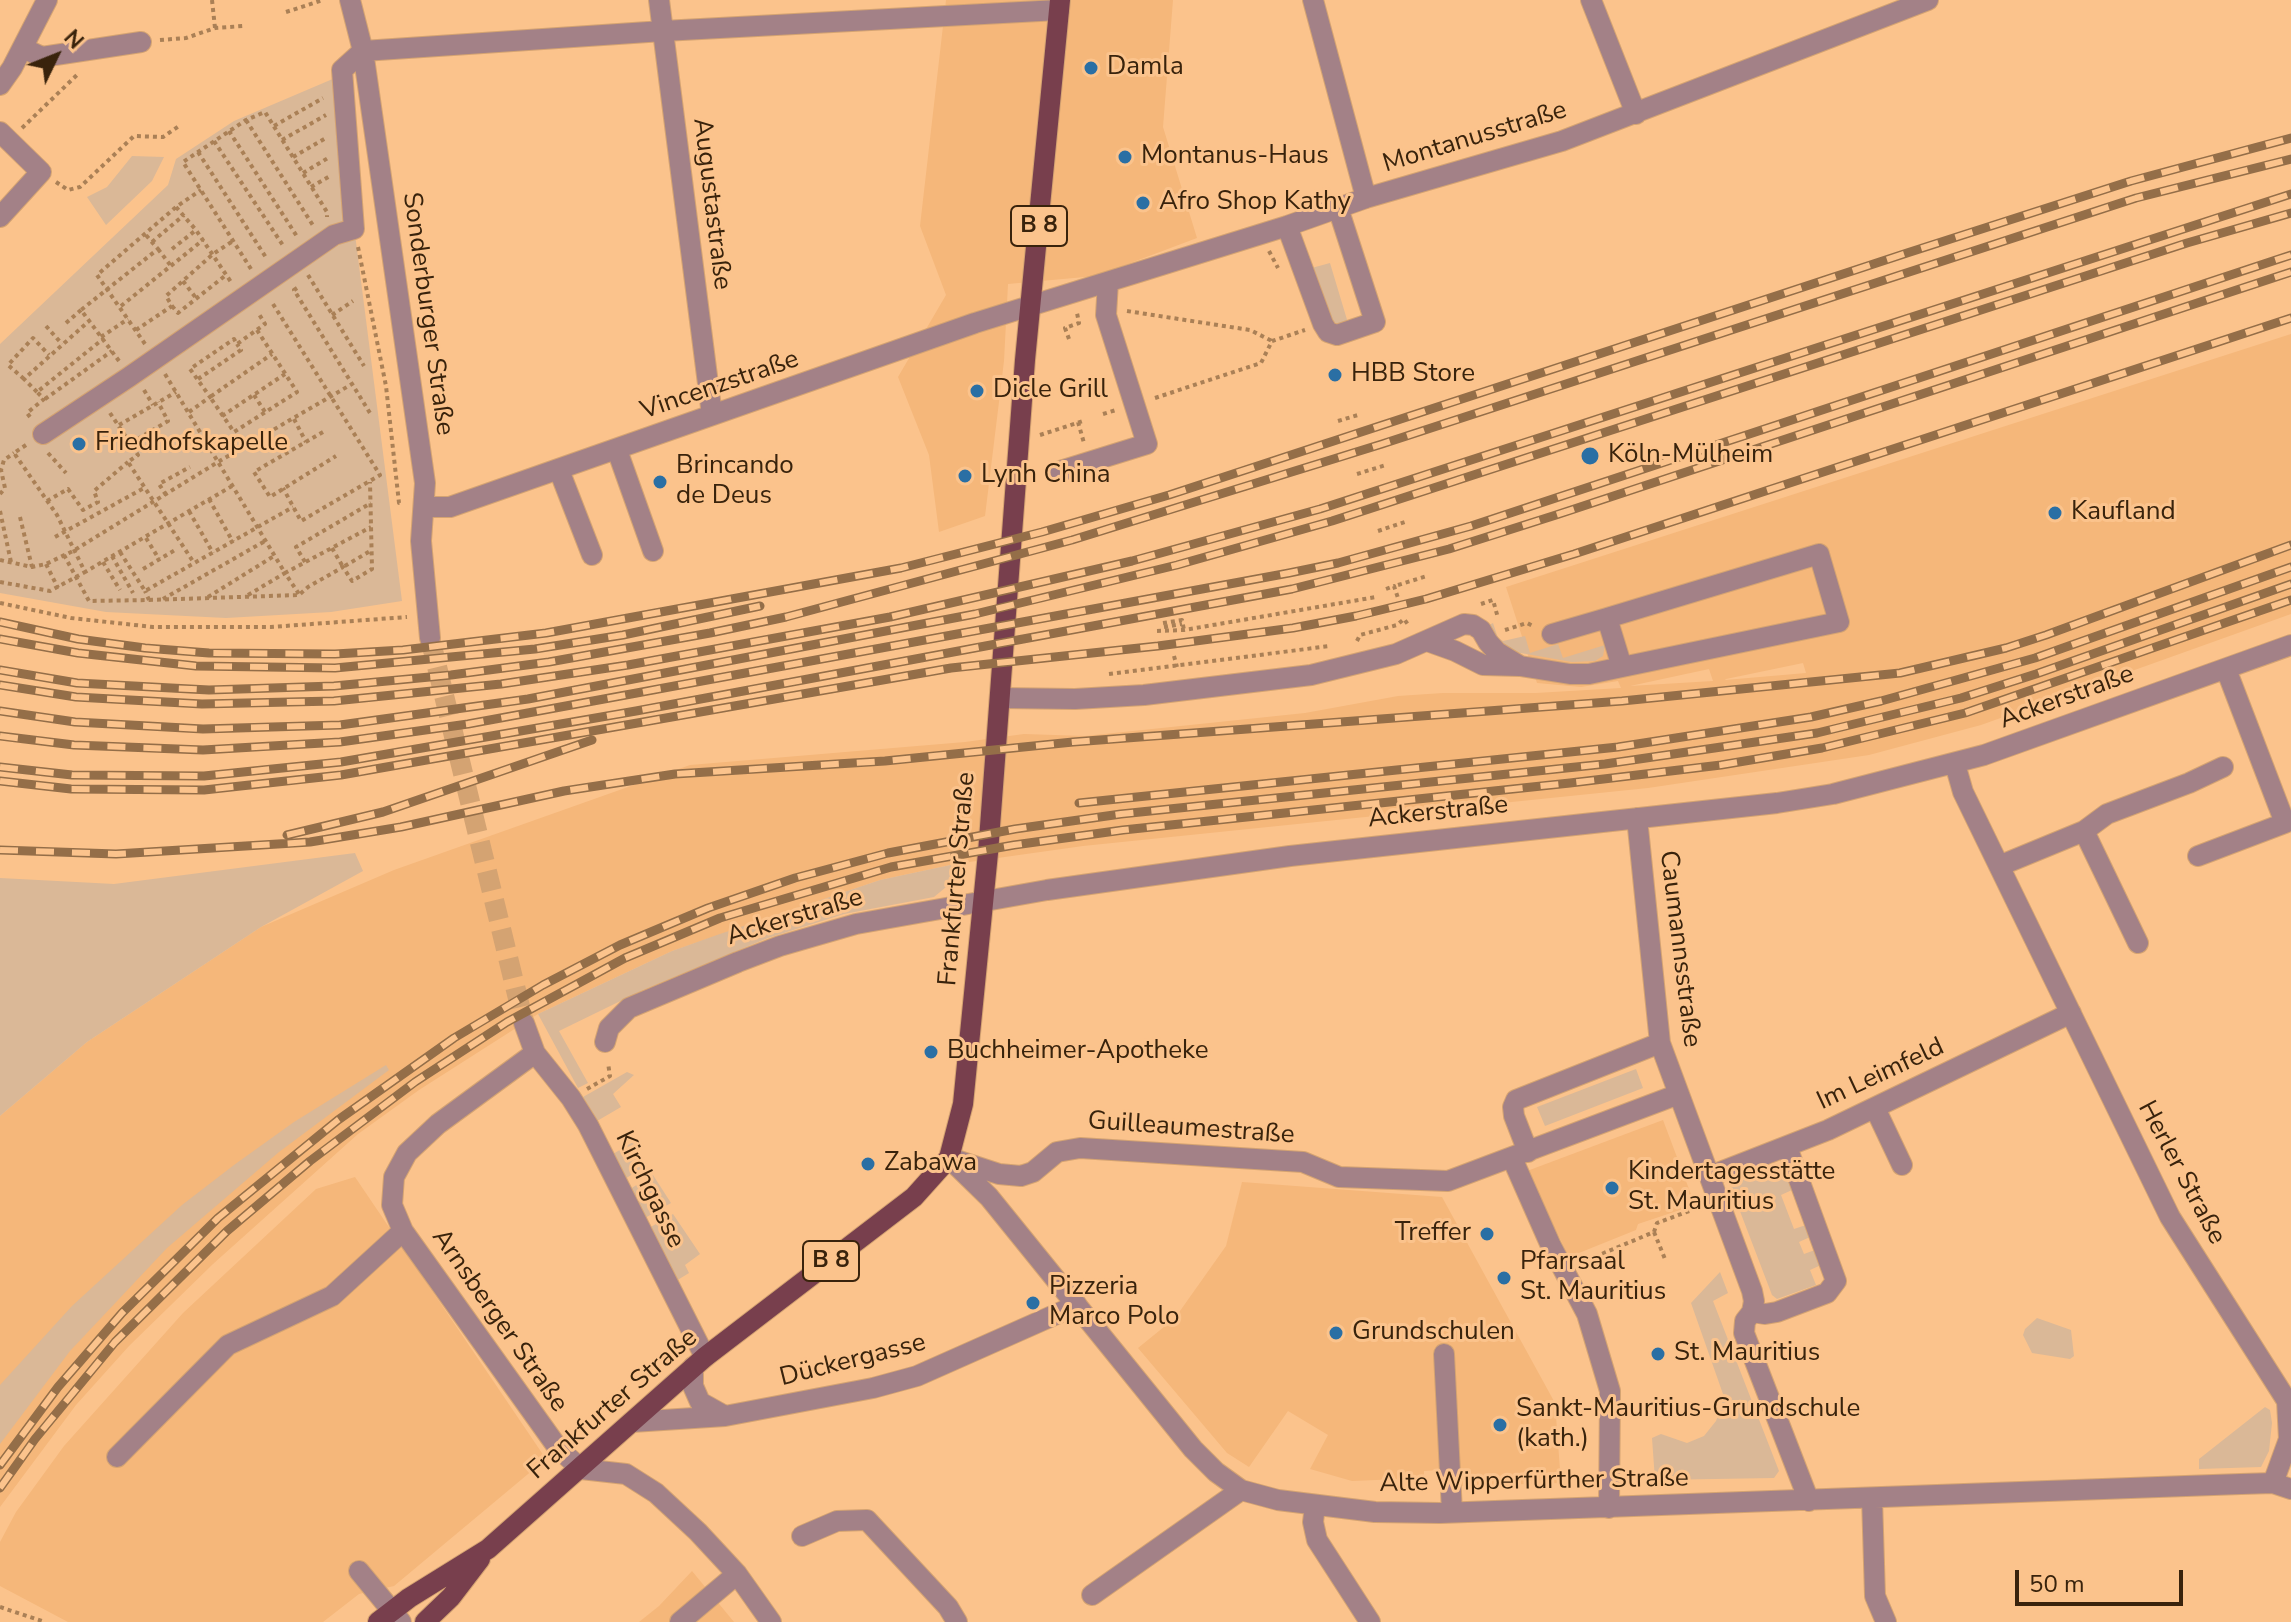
<!DOCTYPE html>
<html>
<head>
<meta charset="utf-8">
<style>
	body { margin:0 }
	#map { position:relative; width:2291px; height:1622px; overflow:hidden; background:#fbc38c; font-family:"Nunito Sans",sans-serif }
	canvas { display:block }
	.north { position:absolute; left:16px; top:16px; width:80px; height:80px; -webkit-text-stroke:6px #fbc38c; paint-order:stroke; rotate:47deg; font-size:22px; font-weight:700; line-height:32px; text-align:center; color:#39230c }
	.north::after { content:''; display:block; margin:auto; width:28px; height:36px; background:#39230c; clip-path:polygon(50% 0,100% 100%,50% 72%,0 100%) }
	.scale { position:absolute; left:2015px; top:1570px; width:168px; height:36px; box-sizing:border-box; border:4px solid #39230c; border-top:0; padding-left:10px; font-size:24px; line-height:28px; white-space:nowrap; color:#39230c; -webkit-text-stroke:6px #fbc38c; paint-order:stroke }
</style>
</head>
<body>
<div id="map">
<canvas width="2291" height="1622"></canvas>
<div class="north">N</div>
<div class="scale">50 m</div>
</div>
<script>
const g = document.querySelector('canvas').getContext('2d');
g.lineJoin = 'round';
function fillPath(path, color) {
  g.fillStyle = color;
  g.fill(path, 'evenodd');
}
function poly(rows) {
  const path = new Path2D();
  for (const r of rows) {
    path.moveTo(r[0], r[1]);
    for (let i = 2; i < r.length; i += 2) path.lineTo(r[i], r[i + 1]);
  }
  return path;
}
function trace(path, color, width, dash) {
  g.strokeStyle = color;
  g.lineWidth = width;
  g.lineCap = dash ? 'butt' : 'round';
  g.setLineDash(dash || []);
  g.stroke(path);
}
function drawText(font, color, halo, rows, align = 'center') {
  g.font = font + ' "Nunito Sans",sans-serif';
  g.lineWidth = 6;
  g.setLineDash([]);
  g.textBaseline = 'middle';
  g.strokeStyle = halo;
  g.fillStyle = color;
  for (const [text, x, y, turn = 0] of rows) {
    g.save();
    g.translate(x, y);
    g.rotate((+turn || 0) * Math.PI / 180);
    g.textAlign = isNaN(turn) ? turn : align;
    if (halo) g.strokeText(text, 0, 0);
    g.fillText(text, 0, 0);
    g.restore();
  }
}
const built = poly([
	[946,0,1173,0,1163,127,1197,238,1096,276,1008,284,1004,361,985,516,939,532,929,455,898,377,946,295,920,226],
	[2291,334,2291,614,1981,725,1869,755,1648,788,1083,846,955,864,880,880,672,951,538,1014,419,1090,358,1134,213,1264,129,1346,76,1405,0,1507,0,1116,87,1042,261,927,394,870,690,765,965,742,1024,734,1085,736,1305,713,1398,696,1443,693,1536,693,1621,688,1618,681,1581,687,1537,683,1506,587],
	[1803,663,1806,673,1725,680,1726,679],
	[1709,669,1713,681,1630,686],
	[1663,1120,1695,1205,1638,1224,1636,1230,1569,1257,1527,1171],
	[355,1177,546,1459,394,1586,359,1594,323,1622,68,1622,0,1586,0,1542,16,1512,64,1446,183,1313,316,1189],
	[1242,1182,1442,1197,1555,1403,1561,1483,1460,1486,1458,1469,1424,1471,1424,1478,1352,1481,1310,1469,1328,1435,1288,1411,1249,1467,1227,1453,1138,1348,1175,1318,1226,1246],
	[692,1571,734,1622,639,1622,659,1606]
]);
const green = poly([
	[335,78,402,601,331,612,226,618,106,612,0,593,0,344,168,185,176,159,234,121],
	[132,156,164,157,152,181,106,225,87,197,107,187],
	[1330,263,1348,323,1342,325,1330,321,1308,269],
	[1493,623,1498,638,1503,641,1525,636,1530,653,1558,644,1563,658,1605,645,1603,656,1595,661,1572,662,1515,652,1502,648,1489,625],
	[355,853,363,871,261,927,87,1042,0,1116,0,878,114,884],
	[955,864,951,883,934,897,844,914,768,938,643,990,559,1031,588,1083,578,1088,538,1014,672,951,717,935,880,880],
	[386,1065,389,1070,279,1152,167,1248,70,1351,0,1444,0,1385,72,1306,182,1205,234,1165,294,1122],
	[1636,1069,1643,1088,1545,1126,1537,1107],
	[627,1072,634,1075,613,1094,621,1107,597,1121,583,1097],
	[633,1142,645,1166,625,1179,613,1154],
	[1770,1166,1773,1173,1784,1168,1792,1190,1781,1195,1794,1229,1806,1225,1810,1237,1799,1242,1804,1254,1815,1250,1821,1265,1810,1270,1816,1285,1777,1299,1772,1295,1730,1185,1733,1177],
	[653,1175,671,1203,645,1218,630,1189],
	[673,1214,700,1254,685,1265,689,1273,676,1281,649,1228],
	[1720,1272,1728,1293,1713,1301,1779,1471,1774,1478,1655,1480,1652,1438,1661,1434,1687,1443,1704,1436,1716,1421,1722,1406,1723,1394,1691,1303],
	[2037,1318,2071,1330,2074,1356,2070,1359,2032,1353,2023,1335,2025,1329],
	[2265,1407,2270,1410,2272,1423,2269,1451,2261,1467,2199,1469,2199,1459]
]);
const minorTunnel = poly([
	[430,638,524,1023]
]);
const path = poly([
	[212,0,215,28],
	[286,12,323,0],
	[160,40,186,38,215,28,243,26],
	[246,120,314,227],
	[274,126,323,98],
	[22,128,79,73],
	[229,131,298,238],
	[282,140,326,115],
	[214,141,284,247],
	[198,152,267,259],
	[293,157,326,138],
	[303,173,328,158],
	[56,182,68,190,80,187,134,136,163,137,179,126],
	[311,187,330,176],
	[176,207,196,230,231,282],
	[152,242,184,215],
	[358,247,386,386,399,503,403,503],
	[158,249,171,266],
	[172,249,196,230],
	[1269,251,1278,268],
	[251,269,183,162,246,120,265,112,327,212,327,217],
	[308,275,364,366],
	[183,281,196,298],
	[297,288,294,290,370,413],
	[273,304,380,475,301,521,283,488],
	[121,306,203,240],
	[172,306,178,313,226,275],
	[1127,311,1250,330,1272,341],
	[332,315,353,301],
	[66,323,81,310],
	[46,326,62,344],
	[136,330,172,306,166,296,213,254,233,241],
	[257,330,297,392,234,432,210,397,272,354],
	[101,337,128,319],
	[1069,339,1065,328,1079,323,1077,313],
	[145,344,97,275,176,207,201,190],
	[119,361,81,310,158,249,145,234],
	[165,374,285,573,371,527],
	[24,379,8,365,33,338,49,355],
	[198,379,241,350,237,344],
	[144,390,153,405],
	[37,392,24,379,89,321],
	[254,395,265,412],
	[1155,398,1261,363,1272,341,1305,330],
	[45,399,112,351],
	[189,412,210,397,190,369,234,339,237,344,265,324,259,314,261,313],
	[110,413,138,455,128,462,194,563],
	[1103,414,1116,410],
	[222,416,285,374],
	[30,417,27,413,44,399,37,392,103,339],
	[294,419,306,442],
	[1338,421,1358,415],
	[1078,422,1084,443],
	[119,425,176,392],
	[323,432,254,472,270,497,336,456],
	[1040,435,1083,421],
	[131,443,168,421,158,402],
	[26,445,14,453,57,515,85,572,232,486],
	[48,453,66,473],
	[1357,474,1386,465],
	[0,494,5,488,1,470,4,460,14,453],
	[166,495,159,484,190,467],
	[209,499,233,542],
	[47,501,68,489,83,510,98,502,94,491,128,462],
	[0,511,11,562],
	[189,511,213,553],
	[20,517,32,567],
	[1378,531,1408,521],
	[55,537,144,488],
	[146,538,159,559],
	[332,548,343,567,372,550],
	[120,552,145,591,293,507],
	[64,555,89,601,149,600,145,591],
	[112,556,133,593],
	[0,560,32,567,46,564,73,551,218,462,352,384],
	[103,562,120,590],
	[305,562,296,547,371,503],
	[46,564,58,588],
	[143,569,175,550],
	[0,582,50,591,85,572],
	[1398,585,1427,576],
	[1386,589,1394,586,1398,598],
	[248,595,285,573,299,594],
	[208,597,274,556],
	[163,599,265,541],
	[149,600,299,595,308,587,343,567,352,581,372,569,370,482],
	[0,603,71,618,153,627,271,627,407,617],
	[1481,604,1493,600,1498,618],
	[1163,623,1182,620,1184,630],
	[1164,627,1182,624],
	[1505,630,1527,623,1535,627],
	[1157,631,1184,630,1376,597],
	[1357,641,1360,635,1397,625,1404,619,1409,626],
	[1174,656,1177,667],
	[1109,674,1330,646],
	[587,1089,610,1076,608,1063],
	[1654,1232,1665,1259],
	[1580,1263,1654,1232,1657,1223,1700,1207],
	[0,1607,45,1622]
]);
const minor = poly([
	[350,0,363,51,425,483,421,541,430,638],
	[659,0,712,415],
	[1313,0,1366,198],
	[1591,0,1636,114],
	[23,48,42,57,141,42],
	[0,85,12,68,47,0],
	[0,132,41,172,0,217],
	[1287,226,1323,324,1328,332,1337,335,1375,322,1338,208],
	[43,434,129,377,334,235,354,229,342,70,363,51,663,31,1059,10],
	[617,450,653,551],
	[559,470,592,555],
	[1060,471,1147,444,1106,315,1108,282],
	[426,507,450,507,975,323,1287,226,1366,198,1562,141,1928,0],
	[1819,554,1839,622,1622,667,1607,618,1819,554],
	[1552,634,1607,618],
	[1427,641,1455,651,1483,665,1520,666,1570,674,1589,674,1622,667],
	[1001,698,1075,699,1144,695,1311,675,1396,654,1464,624,1473,625,1481,630,1488,642,1497,652,1520,666],
	[1955,764,1963,792,2170,1217,2287,1401,2289,1439,2273,1483],
	[1637,818,1660,1043,1752,1291,1754,1301,1752,1312,1745,1321,1744,1333,1809,1501],
	[2084,831,2138,943],
	[2198,856,2285,823,2226,669],
	[1999,866,2084,831,2107,814,2189,783,2223,767],
	[524,1023,535,1053,571,1098,588,1125,705,1357],
	[605,1042,609,1028,629,1008,738,962,780,946,856,924,1047,890,1290,856,1777,803,1833,794,1984,755,2291,645],
	[535,1053,438,1124,407,1153,394,1177,392,1205,403,1231,558,1448,581,1469,626,1474,656,1493,698,1532,737,1574,771,1622],
	[1875,1108,1902,1165],
	[1528,1152,1514,1116,1513,1107,1516,1100,1660,1043],
	[949,1158,989,1197,1193,1449,1216,1472,1241,1490,1278,1500,1375,1512,1440,1513,2241,1484,2273,1483,2291,1489],
	[1512,1158,1551,1246,1587,1314,1610,1391,1609,1508],
	[953,1159,999,1174,1021,1176,1033,1172,1057,1152,1080,1148,1303,1162,1339,1177,1448,1181,1679,1094],
	[1710,1176,1828,1130,2071,1013],
	[1752,1312,1765,1314,1777,1312,1827,1293,1836,1281,1787,1147],
	[1444,1354,1452,1512],
	[693,1367,693,1386,700,1402,725,1416],
	[632,1422,725,1416,873,1388,917,1376,1077,1305],
	[117,1457,228,1345,332,1296,403,1231],
	[1872,1498,1875,1596,1886,1622],
	[1315,1506,1313,1522,1317,1540,1370,1622],
	[802,1536,837,1521,867,1520,948,1607,957,1622],
	[359,1571,401,1622],
	[1092,1595,1241,1490],
	[680,1622,737,1574]
]);
const major = poly([
	[378,1622,409,1598,488,1549,705,1357,914,1197,949,1158,963,1104,988,853,1025,360,1060,0],
	[425,1622,451,1597,480,1559]
]);
const rail = poly([
	[0,622,78,639,145,648,209,653,335,654,403,650,546,633,901,568,1042,532,1169,495,1907,253,2131,181,2291,138],
	[0,639,78,653,196,666,335,668,535,649,623,635,760,606],
	[0,670,77,683,209,690,334,686,451,675,549,662,710,633,786,617,1072,540,1382,444,2136,198,2291,159],
	[0,685,76,697,202,704,334,701,501,684,628,665,890,617,1132,561,1320,509,2291,194],
	[0,711,75,722,203,729,340,725,528,699,975,614,1177,565,1332,521,2187,243,2291,213],
	[0,736,74,745,203,750,340,742,468,724,1289,573,1338,563,1471,526,2291,255],
	[0,767,72,775,204,776,341,762,636,711,1292,589,1449,549,1556,515,2291,272],
	[0,781,71,789,204,790,341,775,951,668,1158,646,1293,628,1356,616,1426,599,1574,554,2291,318],
	[1079,803,1618,747,1811,717,1881,701,2035,658,2291,567],
	[287,835,383,812,592,740],
	[0,850,116,854,310,842,401,827,564,791,675,774,885,761,1073,742,1622,701,1900,673,2006,648,2046,635,2291,545],
	[0,1465,58,1387,122,1313,218,1218,338,1120,454,1038,543,985,620,945,708,908,795,878,888,853,1015,829,1121,814,1605,764,1817,733,1961,698,2036,674,2291,584],
	[0,1488,35,1439,115,1342,227,1231,310,1161,415,1082,507,1022,625,958,720,918,891,867,1014,845,1123,830,1570,783,1721,765,1822,748,1965,713,2291,600]
]);
const markers = [
	[1091,68,8,"#2a6fa4"],
	[1125,157,8,"#2a6fa4"],
	[1143,203,8,"#2a6fa4"],
	[1335,375,8,"#2a6fa4"],
	[977,391,8,"#2a6fa4"],
	[79,444,8,"#2a6fa4"],
	[1590,456,10,"#2a6fa4"],
	[965,476,8,"#2a6fa4"],
	[660,482,8,"#2a6fa4"],
	[2055,513,8,"#2a6fa4"],
	[931,1052,8,"#2a6fa4"],
	[868,1164,8,"#2a6fa4"],
	[1612,1188,8,"#2a6fa4"],
	[1487,1234,8,"#2a6fa4"],
	[1504,1278,8,"#2a6fa4"],
	[1033,1303,8,"#2a6fa4"],
	[1336,1333,8,"#2a6fa4"],
	[1658,1354,8,"#2a6fa4"],
	[1500,1425,8,"#2a6fa4"]
];
const shields = [
	[1039,226,56],
	[831,1261,56]
];
const shieldNames = [
	["B 8",1039,226],
	["B 8",831,1261]
];
const poiNames = [
	["Damla",1107,68],
	["Montanus-Haus",1141,157],
	["Afro Shop Kathy",1159,203],
	["HBB Store",1351,375],
	["Dicle Grill",993,391],
	["Friedhofskapelle",95,444],
	["Köln-Mülheim",1608,456],
	["Brincando",676,467],
	["de Deus",676,497],
	["Lynh China",981,476],
	["Kaufland",2071,513],
	["Buchheimer-Apotheke",947,1052],
	["Zabawa",884,1164],
	["Kindertagesstätte",1628,1173],
	["St. Mauritius",1628,1203],
	["Treffer",1471,1234,"right"],
	["Pfarrsaal",1520,1263],
	["St. Mauritius",1520,1293],
	["Pizzeria",1049,1288],
	["Marco Polo",1049,1318],
	["Grundschulen",1352,1333],
	["St. Mauritius",1674,1354],
	["Sankt-Mauritius-Grundschule",1516,1410],
	["(kath.)",1516,1440]
];
const streetNames = [
	["Montanusstraße",1475,138,-17],
	["Augustastraße",711,204,83],
	["Sonderburger Straße",427,314,82],
	["Vincenzstraße",720,386,-19],
	["Ackerstraße",2067,698,-20],
	["Ackerstraße",1438,813,-6],
	["Frankfurter Straße",958,879,-85],
	["Ackerstraße",795,918,-17],
	["Caumannsstraße",1679,949,83],
	["Im Leimfeld",1881,1075,-25],
	["Guilleaumestraße",1191,1129,4],
	["Herler Straße",2181,1173,62],
	["Kirchgasse",649,1190,64],
	["Arnsberger Straße",499,1321,55],
	["Dückergasse",853,1361,-14],
	["Frankfurter Straße",613,1405,-41],
	["Alte Wipperfürther Straße",1534,1482,-1]
];
fillPath(built, '#f5b77a');
fillPath(green, '#dab897');
trace(minorTunnel, '#d4a372', 20, [20, 10]);
trace(minor, '#d4a372', 22);
trace(major, '#d4a372', 22);
trace(path, '#aa8056', 4, [4, 4]);
trace(minor, '#a38187', 20);
trace(major, '#783f4d', 20);
trace(rail, '#946e48', 9);
trace(rail, '#fbc38c', 6, [18]);
for (const [x, y, r, color] of markers) {
  const dot = new Path2D();
  dot.arc(x, y, r, 0, 2 * Math.PI);
  g.fillStyle = color;
  g.fill(dot);
  trace(dot, '#fbc38c', 3);
}
for (const [x, y, w] of shields) {
  const box = new Path2D();
  box.roundRect(x - w / 2, y - 20, w, 40, 6);
  g.fillStyle = '#fbc38c';
  g.fill(box);
  trace(box, '#39230c', 2);
}
drawText('bold 24px', '#39230c', null, shieldNames);
drawText('26px', '#39230c', '#fbc38c', poiNames, 'left');
drawText('26px', '#39230c', '#fbc38c', streetNames);
</script>
</body>
</html>
